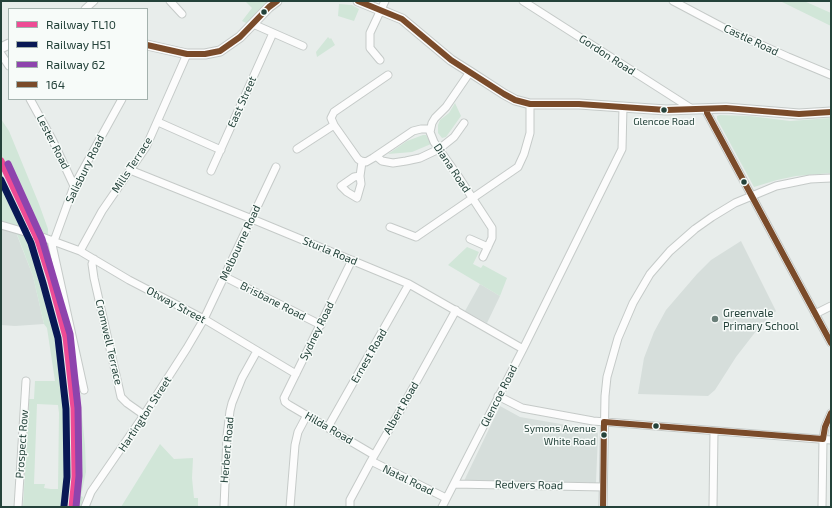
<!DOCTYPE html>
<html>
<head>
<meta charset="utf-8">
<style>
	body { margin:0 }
	#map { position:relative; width:832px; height:508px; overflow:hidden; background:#e8edeb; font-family:"Exo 2",sans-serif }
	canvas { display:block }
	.frame { position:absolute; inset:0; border:2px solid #24423a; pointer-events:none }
	.legend { position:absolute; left:8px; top:8px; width:140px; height:92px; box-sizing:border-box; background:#f7fbf9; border:1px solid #a3b1ad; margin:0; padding:5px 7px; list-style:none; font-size:12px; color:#24423a }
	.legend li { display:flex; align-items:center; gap:8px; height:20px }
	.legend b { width:20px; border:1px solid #a3b1ad }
</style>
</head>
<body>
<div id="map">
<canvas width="832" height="508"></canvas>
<div class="frame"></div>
<ul class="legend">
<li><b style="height:5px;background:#ee4b95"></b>Railway TL10</li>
<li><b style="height:5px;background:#091855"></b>Railway HS1</li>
<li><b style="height:5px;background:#8e44ad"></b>Railway 62</li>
<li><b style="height:5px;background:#7a4b2a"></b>164</li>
</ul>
</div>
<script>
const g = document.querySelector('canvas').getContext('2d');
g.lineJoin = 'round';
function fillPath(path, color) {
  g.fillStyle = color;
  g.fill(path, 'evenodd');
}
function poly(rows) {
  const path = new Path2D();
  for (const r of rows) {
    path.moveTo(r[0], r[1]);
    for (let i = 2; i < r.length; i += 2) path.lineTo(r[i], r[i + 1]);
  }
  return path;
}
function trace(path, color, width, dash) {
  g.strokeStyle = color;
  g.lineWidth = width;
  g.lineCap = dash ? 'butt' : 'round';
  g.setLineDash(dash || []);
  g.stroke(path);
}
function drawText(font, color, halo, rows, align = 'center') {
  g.font = font + ' "Exo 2",sans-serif';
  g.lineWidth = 3;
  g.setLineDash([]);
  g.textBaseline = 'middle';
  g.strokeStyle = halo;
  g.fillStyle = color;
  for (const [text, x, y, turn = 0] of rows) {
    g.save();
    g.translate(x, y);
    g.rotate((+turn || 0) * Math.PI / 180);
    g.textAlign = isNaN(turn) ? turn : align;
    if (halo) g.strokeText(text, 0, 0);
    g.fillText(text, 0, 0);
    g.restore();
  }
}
const built = poly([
	[1,226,15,230,33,276,44,324,15,326,1,325],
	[741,241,776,311,760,326,736,357,715,390,708,396,638,394,644,358,654,332,666,310,697,274,711,260],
	[480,284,500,296,487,323,465,311],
	[500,406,520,417,596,430,598,434,596,483,464,481]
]);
const green = poly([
	[245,1,269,1,248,24,242,21,252,8],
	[780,1,804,1,831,13,831,26],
	[339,4,352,5,359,9,354,21,338,16],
	[328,37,330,39,331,38,335,45,317,57,316,52],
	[455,103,461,116,446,137,442,138,438,133,438,125,440,120,449,113],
	[720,115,750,116,790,121,831,118,831,173,796,176,777,180,754,187,717,119,717,116],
	[1,119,9,131,39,204,48,229,48,239,71,347,81,407,85,445,86,472,81,496,83,497,81,507,75,507,78,475,77,433,72,371,68,341,40,236,1,154],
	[423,135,426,135,431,144,412,152,388,154,407,141],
	[1,180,21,218,23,231,27,233,43,284,63,361,66,410,67,475,63,507,23,507,29,399,34,399,35,381,55,381,47,328,44,324,33,276,15,229,1,222],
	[37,404,58,405,59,413,58,489,51,489,44,488,45,484,34,484],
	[467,247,479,252,473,264,481,268,483,265,507,278,500,296,448,265],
	[160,444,174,459,193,458,192,478,194,498,198,498,198,507,121,507]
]);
const minor = poly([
	[170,1,182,14],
	[523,1,692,109],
	[673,1,726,29,788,57,831,75],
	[85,9,94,1],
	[253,24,303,46],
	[1,54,9,66],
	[380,60,370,48,370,33,385,1],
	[470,72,446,107,435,118,432,123,430,132,434,142,458,176,492,228,492,238,483,257],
	[30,99,53,141,74,186],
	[707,109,707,113,831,343],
	[158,122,221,150],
	[334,125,331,118,334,112,388,75],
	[297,149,334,125,358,159,361,161,366,162,373,158,413,131,421,129,430,129],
	[376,156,382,161,393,163,406,161,420,158,439,149,454,137,464,123],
	[130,170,252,219,409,284,523,349],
	[211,171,273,33],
	[360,176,354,177,341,186,347,192,357,198,361,184,360,176,362,162],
	[1,225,42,237,80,251,129,280,204,319,296,374],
	[390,227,416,237,518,167,524,154,530,133,530,104],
	[470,239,488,247],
	[51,240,84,390],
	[54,241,74,186,122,99],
	[80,251,102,211,146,147,187,54],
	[94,259,92,264,94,278,121,397,127,403,144,415],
	[352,260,284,398,285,402,289,405,374,455],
	[225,277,321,325],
	[815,314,831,306],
	[498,396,522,408,593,421,831,440],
	[328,427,409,284],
	[371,461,446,498],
	[454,484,603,487],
	[18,507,26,381],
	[85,507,91,492,144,415,187,348,204,319,276,167],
	[224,507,227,436,230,411,232,403,242,378,257,351],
	[290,507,295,445,298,432,307,415],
	[350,507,350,500,371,461,404,404,456,310],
	[442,507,523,349,622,149,623,107],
	[603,507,605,396,607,377,618,338,633,303,650,274,670,251,695,229,712,217,735,203,776,186,810,179,831,178],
	[713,507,714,431],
	[822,507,823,439,825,427,831,413]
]);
const tertiary = poly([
	[358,1,402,19,451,60,470,72,504,94,515,100,530,104,579,104,666,110,726,108,799,114,831,112],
	[147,45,187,54,205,54,220,51,240,37,269,7,277,1],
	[1,48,9,44]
]);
const bus1 = poly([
	[358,1,402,19,451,60,504,94,515,100,530,104,579,104,666,110,726,108,799,114,831,112],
	[147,45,187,54,205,54,220,51,240,37,269,7,277,1],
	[707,109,707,113,831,343],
	[603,507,604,422,823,439,825,427,831,413]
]);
const rail1 = poly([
	[1,161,38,240,51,281,66,337,74,408,75,477,72,507]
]);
const rail2 = poly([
	[1,180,31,243,43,283,58,338,66,409,67,477,64,506]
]);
const rail3 = poly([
	[8,164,42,239,70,334,78,408,79,476,76,507]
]);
const markers = [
	[264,12,3.5,"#24423a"],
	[664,110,3.5,"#24423a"],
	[744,182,3.5,"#24423a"],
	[715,319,4,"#697e78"],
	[656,426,3.5,"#24423a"],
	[604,435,3.5,"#24423a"]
];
const busNames = [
	["Glencoe Road",664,122],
	["Symons Avenue",596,429,"right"],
	["White Road",596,442,"right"]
];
const streetNames = [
	["Castle Road",751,40,25],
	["Gordon Road",607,55,33],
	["East Street",242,102,-66],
	["Lester Road",53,142,63],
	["Mills Terrace",132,165,-57],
	["Diana Road",452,168,56],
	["Salisbury Road",85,169,-64],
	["Melbourne Road",240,243,-65],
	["Sturla Road",330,251,22],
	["Brisbane Road",273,301,27],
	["Otway Street",176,305,28],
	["Sydney Road",317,331,-64],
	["Cromwell Terrace",109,342,77],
	["Ernest Road",369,356,-60],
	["Glencoe Road",499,396,-63],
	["Albert Road",401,408,-60],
	["Hartington Street",145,414,-57],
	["Hilda Road",329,428,30],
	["Prospect Row",22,444,-86],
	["Herbert Road",227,450,-85],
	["Natal Road",408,480,26],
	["Redvers Road",529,485,1]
];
const poiNames = [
	["Greenvale",723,313],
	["Primary School",723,326]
];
fillPath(built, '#d6dedb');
fillPath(green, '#d1e6d8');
trace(minor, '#c5cac8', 9);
trace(tertiary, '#c5cac8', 11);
trace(minor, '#fcfcfc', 7);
trace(tertiary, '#fcfcfc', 9);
trace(bus1, '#7a4b2a', 6);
trace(rail1, '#ee4b95', 7);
trace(rail2, '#091855', 7);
trace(rail3, '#8e44ad', 7);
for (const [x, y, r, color] of markers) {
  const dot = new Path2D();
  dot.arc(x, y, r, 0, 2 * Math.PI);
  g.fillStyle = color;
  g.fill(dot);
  trace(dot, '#f7fbf9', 1.5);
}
drawText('10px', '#24423a', '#f7fbf9', busNames);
drawText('11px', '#24423a', '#f7fbf9', streetNames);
drawText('11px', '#24423a', '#f7fbf9', poiNames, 'left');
</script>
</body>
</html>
